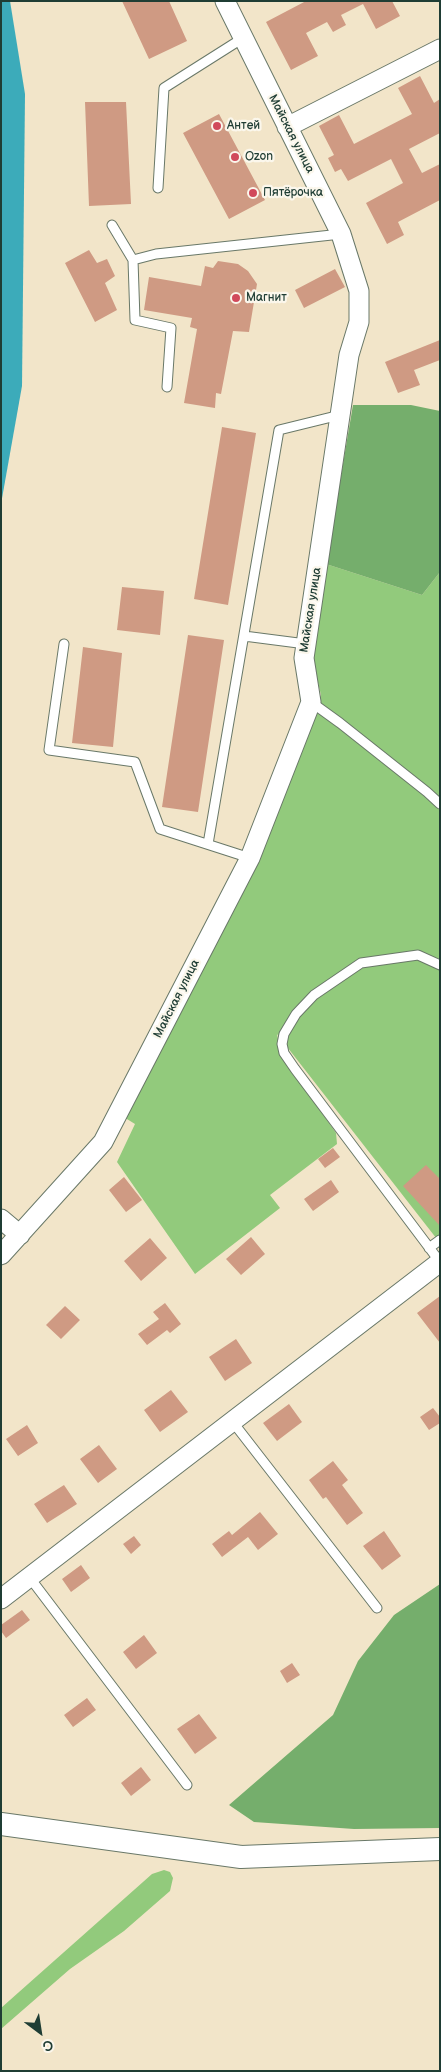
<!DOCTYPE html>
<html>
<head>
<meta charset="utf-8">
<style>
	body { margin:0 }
	#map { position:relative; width:441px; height:2072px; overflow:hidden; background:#f2e5c9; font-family:"Balsamiq Sans",sans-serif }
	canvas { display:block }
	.frame { position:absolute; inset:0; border:2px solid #1f3d34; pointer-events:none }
	.north { position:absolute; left:15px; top:2007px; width:50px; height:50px; -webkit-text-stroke:4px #fbf7ec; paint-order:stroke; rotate:149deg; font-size:14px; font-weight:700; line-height:20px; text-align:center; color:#1f3d34 }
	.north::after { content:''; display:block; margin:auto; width:18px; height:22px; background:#1f3d34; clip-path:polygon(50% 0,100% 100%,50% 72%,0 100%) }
</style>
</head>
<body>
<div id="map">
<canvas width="441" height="2072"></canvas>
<div class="frame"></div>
<div class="north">С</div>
</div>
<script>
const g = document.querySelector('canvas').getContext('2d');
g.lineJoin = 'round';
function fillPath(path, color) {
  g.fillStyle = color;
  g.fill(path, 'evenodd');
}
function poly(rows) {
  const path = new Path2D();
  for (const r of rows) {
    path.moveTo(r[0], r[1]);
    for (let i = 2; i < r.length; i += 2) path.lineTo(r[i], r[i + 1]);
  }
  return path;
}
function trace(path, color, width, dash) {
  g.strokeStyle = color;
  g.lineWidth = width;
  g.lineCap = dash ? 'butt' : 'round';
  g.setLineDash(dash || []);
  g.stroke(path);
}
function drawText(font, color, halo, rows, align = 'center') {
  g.font = font + ' "Balsamiq Sans",sans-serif';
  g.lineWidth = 4.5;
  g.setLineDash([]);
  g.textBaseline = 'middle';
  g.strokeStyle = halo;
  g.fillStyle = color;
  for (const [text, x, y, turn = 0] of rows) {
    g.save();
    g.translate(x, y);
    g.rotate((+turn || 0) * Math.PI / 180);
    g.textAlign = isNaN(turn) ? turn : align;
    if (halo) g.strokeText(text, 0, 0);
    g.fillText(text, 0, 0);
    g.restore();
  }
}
const green = poly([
	[326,564,422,595,440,572,440,1243,277,1034,281,1054,336,1133,337,1144,270,1195,280,1208,195,1274,117,1162,135,1124,122,1116,255,860,321,695,312,658],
	[164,1870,170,1872,173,1878,170,1891,124,1931,70,1969,1,2029,1,2008,152,1874]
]);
const forest = poly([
	[353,405,411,405,440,411,440,572,422,595,326,564],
	[440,1584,440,1828,354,1829,254,1822,229,1805,333,1715,358,1661,394,1615]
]);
const water = poly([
	[1,1,10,1,25,94,22,386,1,504]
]);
const building = poly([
	[122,1,169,1,187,41,149,59],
	[306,1,392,1,400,16,376,29,363,4,341,15,346,25,333,32,327,22,306,33,318,56,291,70,266,22],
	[420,76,434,103,440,99,440,133,409,149,422,173,440,164,440,200,398,222,404,235,387,244,366,203,403,183,391,159,348,181,341,169,335,172,328,158,334,155,319,126,339,115,354,144,412,114,398,88],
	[85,102,126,102,131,204,89,206],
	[219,114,265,200,229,219,183,133],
	[89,250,97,263,107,259,115,276,105,283,117,310,95,322,65,263],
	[218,261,238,264,248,271,257,284,249,332,233,331,221,394,216,393,215,408,184,403,197,329,190,327,192,318,144,310,149,277,201,286,205,266,213,268],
	[335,269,345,287,304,308,295,290],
	[440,340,440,360,414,370,420,385,398,393,385,362],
	[222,427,256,433,228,605,194,599],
	[122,587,164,591,160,635,117,630],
	[188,635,224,640,198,812,162,807],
	[83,647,122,653,113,747,72,743],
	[333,1148,340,1157,325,1168,318,1159],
	[426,1165,440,1179,440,1226,403,1186],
	[124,1177,142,1200,126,1212,109,1190],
	[331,1180,339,1192,313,1211,304,1199],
	[251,1237,265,1254,241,1275,226,1259],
	[150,1238,167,1258,141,1281,124,1261],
	[440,1296,440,1343,417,1313],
	[165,1303,181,1324,170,1333,167,1330,147,1345,138,1334,159,1319,153,1312],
	[65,1306,80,1320,61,1339,46,1325],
	[236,1339,252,1363,225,1381,209,1357],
	[171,1390,188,1412,160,1432,144,1410],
	[289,1404,302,1422,277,1441,263,1423],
	[433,1408,440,1417,440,1423,429,1430,420,1417],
	[27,1425,38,1443,18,1456,6,1439],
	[99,1445,117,1469,98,1483,80,1459],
	[333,1461,348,1480,342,1485,363,1513,347,1525,326,1497,323,1499,309,1480],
	[64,1485,77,1504,47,1523,34,1504],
	[260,1512,278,1534,258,1550,248,1537,222,1557,212,1544,229,1531,232,1535],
	[384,1531,401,1556,382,1570,363,1546],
	[134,1536,141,1545,131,1554,123,1544],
	[81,1565,90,1578,71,1592,62,1579],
	[22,1610,30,1620,6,1638,1,1631,1,1625],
	[144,1635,157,1653,136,1669,123,1652],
	[292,1663,300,1675,287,1683,280,1671],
	[87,1698,96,1710,73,1727,64,1715],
	[199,1714,217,1738,195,1754,177,1729],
	[141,1767,151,1780,131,1796,121,1783]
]);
const service = poly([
	[158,188,164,88,243,38],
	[112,225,133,260],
	[167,387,171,328,135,320,133,260,156,254,341,234],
	[244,636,306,644],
	[64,644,49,750,135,762,160,829,250,858],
	[311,702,340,723,427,792,440,804],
	[208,844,279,430,340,415],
	[440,965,418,955,361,963,314,995,296,1014,284,1034,282,1044,284,1053,295,1069,440,1262],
	[429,1248,440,1240],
	[232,1421,377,1608],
	[30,1578,187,1785]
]);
const minor = poly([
	[287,127,440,49],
	[1,1219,20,1235],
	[1,1255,103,1142,250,858,311,702,304,658,349,355,359,322,359,291,341,234,225,1],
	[1,1599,440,1262]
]);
const tertiary = poly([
	[1,1824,241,1857,440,1849]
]);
const markers = [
	[217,126,5,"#d1495b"],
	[235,157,5,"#d1495b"],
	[253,193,5,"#d1495b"],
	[236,298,5,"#d1495b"]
];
const poiNames = [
	["Антей",227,126],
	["Ozon",245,157],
	["Пятёрочка",263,193],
	["Магнит",246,298]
];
const streetNames = [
	["Майская улица",291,134,63],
	["Майская улица",311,610,-81],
	["Майская улица",177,999,-63]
];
fillPath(green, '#92ca7c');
fillPath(forest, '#75ae6c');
fillPath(water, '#3cabba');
fillPath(building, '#cf9a83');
trace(service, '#697868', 11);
trace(minor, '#697868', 21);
trace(tertiary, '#697868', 24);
trace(service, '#fff', 9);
trace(minor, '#fff', 19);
trace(tertiary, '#fff', 22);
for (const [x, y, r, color] of markers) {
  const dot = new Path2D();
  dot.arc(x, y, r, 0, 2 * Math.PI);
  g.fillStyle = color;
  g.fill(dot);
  trace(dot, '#fbf7ec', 2);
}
drawText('12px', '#1f3d34', '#fbf7ec', poiNames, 'left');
drawText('12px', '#1f3d34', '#fbf7ec', streetNames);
</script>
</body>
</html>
